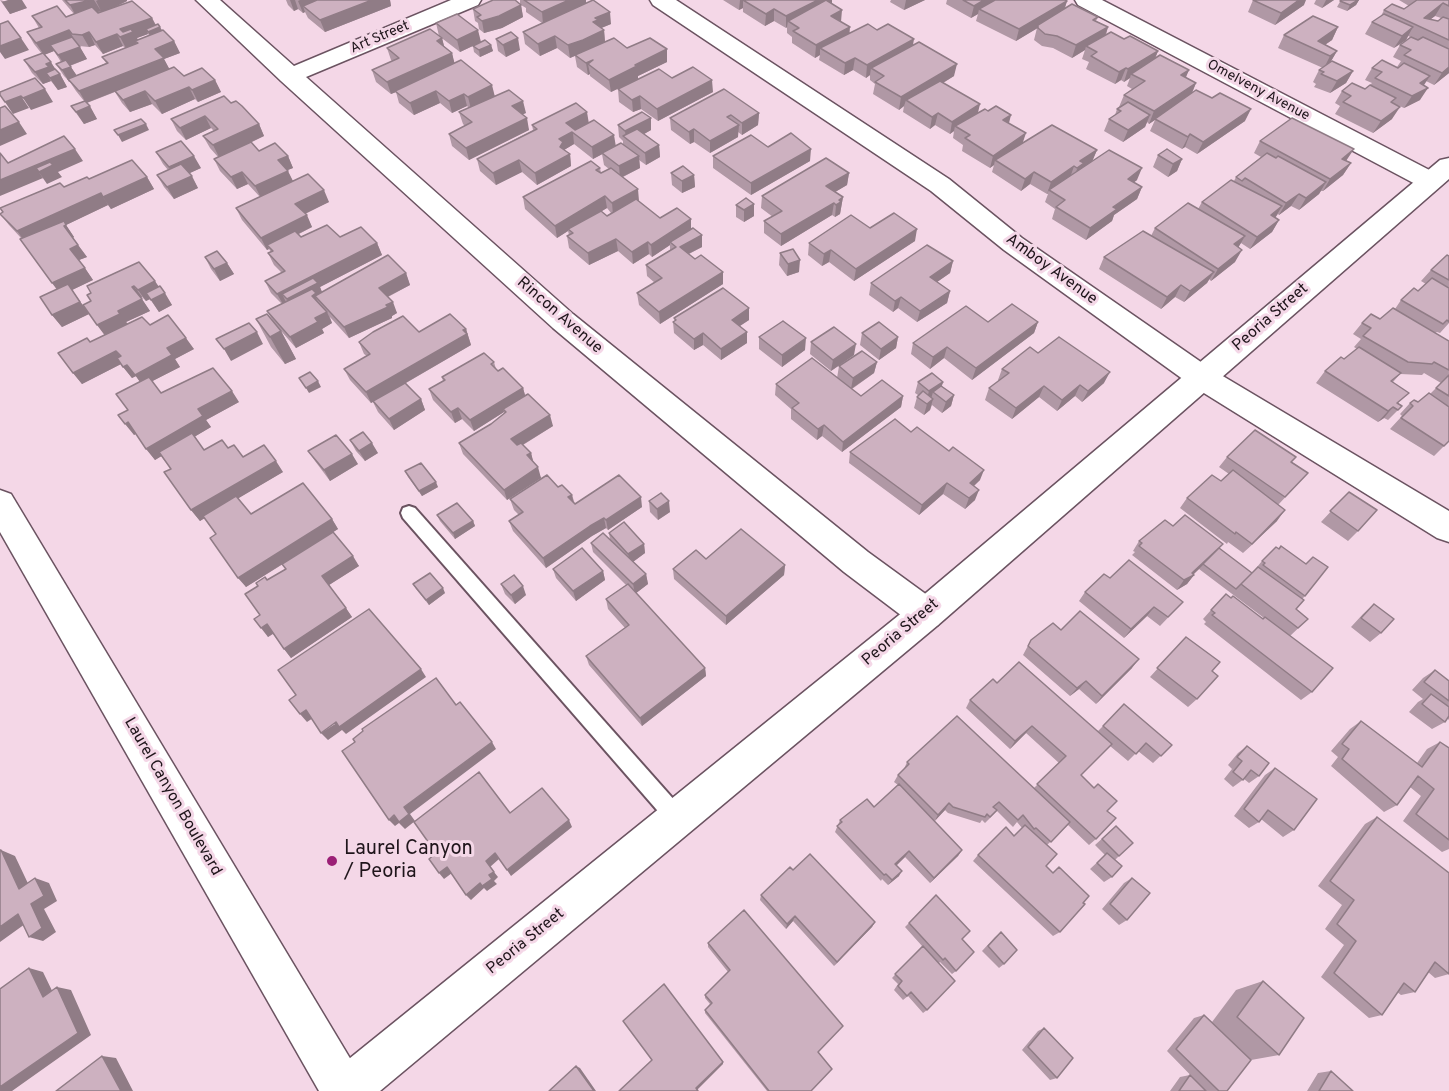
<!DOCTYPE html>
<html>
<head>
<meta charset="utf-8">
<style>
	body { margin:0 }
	canvas { display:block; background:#f4d7e7 }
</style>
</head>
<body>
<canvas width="1449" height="1091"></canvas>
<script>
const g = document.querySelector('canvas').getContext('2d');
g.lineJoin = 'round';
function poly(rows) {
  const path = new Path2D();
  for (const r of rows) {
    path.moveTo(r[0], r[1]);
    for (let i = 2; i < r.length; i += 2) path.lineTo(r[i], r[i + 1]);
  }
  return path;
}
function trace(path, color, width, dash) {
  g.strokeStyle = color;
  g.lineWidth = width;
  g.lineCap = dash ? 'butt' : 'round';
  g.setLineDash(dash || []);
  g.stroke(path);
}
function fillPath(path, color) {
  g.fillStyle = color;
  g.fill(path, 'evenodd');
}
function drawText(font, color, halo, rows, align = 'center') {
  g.font = font + ' Overpass,sans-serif';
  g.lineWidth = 6;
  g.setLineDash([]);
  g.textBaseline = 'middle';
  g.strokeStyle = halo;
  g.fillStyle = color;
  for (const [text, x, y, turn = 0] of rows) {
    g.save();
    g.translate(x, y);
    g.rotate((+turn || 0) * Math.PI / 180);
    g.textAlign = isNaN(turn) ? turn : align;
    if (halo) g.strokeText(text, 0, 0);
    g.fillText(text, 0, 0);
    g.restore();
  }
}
const lane = poly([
	[409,506,415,508,684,811,687,818,684,825,677,828,670,825,403,518,401,513,403,508,409,506]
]);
const street = poly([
	[196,0,220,0,294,66,451,0,481,0,478,5,306,77,573,314,868,552,938,603,943,614,938,625,926,629,914,625,844,572,553,328,281,81,196,0],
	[650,0,676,0,949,179,1022,238,1211,369,1449,511,1449,542,1437,538,1191,385,1004,250,931,191,653,5,650,0],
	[1075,0,1102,0,1439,175,1443,181,1439,187,1430,189,1421,187,1078,5,1075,0]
]);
const secondary = poly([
	[1449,158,1449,179,938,625,380,1091,323,1091,329,1075,914,603,1440,160,1449,158]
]);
const primary = poly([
	[0,490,11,494,360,1075,366,1091,319,1091,0,532,0,490]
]);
const wall = poly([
	[0,0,27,8,10,14],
	[62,0,127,0,127,1,118,6,152,18,156,25,160,27,162,30,174,41,180,53,164,59,169,69,184,76,215,80,221,92,198,102,195,99,162,114,152,104,130,112,122,103,115,92,87,103,97,119,84,124,71,106,84,101,76,91,70,82,64,76,56,64,61,62,54,51,44,55,60,74,67,87,58,90,51,81,43,84,32,73,24,60,42,54,34,44,27,32,39,28,32,16,66,17,74,14],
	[148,34,149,35,138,40,137,38],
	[95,45,103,54,123,46,125,48,102,57,106,63,77,76,70,66,87,59,79,46,89,47],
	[286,0,390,0,391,6,325,32,308,18,305,12,303,13,298,9,294,11,288,5],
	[520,0,586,0,586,3,611,24,601,28,604,30,605,42,627,48,667,62,638,76,638,79,611,92,590,76,590,74,588,75,577,67,575,56,570,58,557,48,540,56,525,44,523,32,542,23,526,12,526,8,521,5,523,17,502,28,484,33,479,29,478,23,475,21,473,9,520,4],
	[723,0,832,0,832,4,841,22,850,33,877,30,913,45,954,76,943,83,978,113,1009,123,1023,143,1097,150,1092,161,1137,180,1134,182,1142,187,1137,199,1114,215,1112,221,1086,240,1052,219,1055,209,1045,202,1048,194,1047,194,1030,184,1021,191,992,172,994,165,990,168,962,151,963,145,953,138,954,131,950,134,935,125,930,129,903,112,904,106,899,110,873,94,875,84,870,80,870,75,866,78,853,70,844,75,819,60,820,55,815,58,792,43,792,37,787,33,787,27,786,28,774,21,765,26,743,12,743,8,739,10],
	[891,0,925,0,904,10,890,2],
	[947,0,1065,0,1067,1,1065,8,1098,17,1096,21,1108,27,1106,35,1124,39,1158,51,1155,59,1189,70,1185,77,1196,83,1192,93,1245,121,1197,154,1185,147,1182,149,1150,131,1155,120,1149,124,1147,122,1145,127,1123,142,1104,131,1109,119,1115,115,1117,109,1120,107,1119,107,1124,95,1132,89,1127,86,1130,78,1124,82,1121,80,1115,84,1086,69,1089,62,1082,59,1085,50,1072,58,1053,48,1042,46,1034,40,1037,28,1016,41,976,21,978,14,971,18,946,4],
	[1253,0,1304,5,1275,25,1248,12],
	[1316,0,1334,0,1322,8,1314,4],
	[1341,0,1359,0,1356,5,1347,11,1337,7],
	[1399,0,1449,0,1449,73,1434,85,1426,81,1423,85,1420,100,1404,108,1393,103,1392,119,1373,133,1335,114,1340,106,1335,103,1342,91,1365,89,1370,85,1372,83,1365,80,1372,68,1397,67,1401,61,1393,57,1400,45,1410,37,1408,36,1406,40,1394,48,1365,34,1372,22,1381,16,1384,10,1404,9,1409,6],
	[1435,16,1441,18,1438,21,1430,19],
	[436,23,481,42,491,45,493,51,480,57,474,52,473,46,460,52,439,36],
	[1338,27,1332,40,1325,45,1337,51,1331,61,1353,71,1346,83,1330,93,1314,87,1316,84,1313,82,1319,70,1323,68,1278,48,1284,35],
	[442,38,444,46,452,53,454,63,495,96,526,113,522,114,529,130,469,160,452,146,449,134,465,126,463,124,459,112,469,108,467,106,452,113,440,103,414,115,399,103,396,92,391,94,376,82,372,70,392,61,391,60,387,48],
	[496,39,520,50,506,57,498,51],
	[672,78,713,92,658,121,641,109,633,112,619,102,618,89],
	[231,103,259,124,264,136,246,145,259,151,288,156,293,168,287,170,293,182,329,202,305,213,312,227,299,234,301,237,340,237,377,243,382,255,320,287,322,292,406,273,410,285,388,297,397,313,392,316,392,318,349,338,330,317,332,323,322,329,324,333,296,348,281,331,296,359,285,364,271,347,256,319,273,321,267,311,282,304,271,293,265,281,282,273,274,265,268,253,271,252,269,249,267,250,242,220,236,208,260,197,248,184,237,189,220,171,214,159,218,157,210,148,203,136,214,131,211,128,186,140,177,131,171,119],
	[759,113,758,125,742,135,738,132,738,137,710,153,694,142,690,144,671,130,670,118],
	[589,123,616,146,623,145,623,141,619,137,618,125,651,130,644,134,659,145,660,157,646,165,639,160,640,168,623,177,639,201,660,218,691,219,691,229,702,247,689,254,723,284,660,324,639,305,637,293,655,283,647,276,646,265,670,250,670,245,652,257,649,254,633,264,618,251,589,265,569,248,567,236,569,235,568,231,557,238,525,209,523,197,600,168,601,173,609,169,604,165,602,154,593,159,574,144,564,150,570,154,571,166,537,185,522,172,496,185,480,171,477,159,533,130,532,125],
	[607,208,611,213,607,216,601,211],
	[1260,141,1346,161,1351,163,1343,175,1323,191,1321,191,1319,194,1299,210,1291,206,1279,215,1278,214,1275,218,1279,220,1272,232,1250,249,1241,243,1238,247,1235,262,1211,281,1209,279,1207,283,1184,302,1175,297,1161,309,1099,269,1104,257,1151,236,1155,228,1198,209,1202,202,1234,181,1236,177,1261,157,1254,153],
	[768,147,810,161,751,195,713,168,713,156],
	[156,152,201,168,189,173,198,188,174,199,164,187,157,175,168,170,163,164],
	[1158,155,1182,159,1177,171,1168,177,1153,167],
	[671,173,694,175,695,187,682,193,672,185],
	[849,173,847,185,835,192,843,197,840,214,835,217,832,215,781,246,764,233,764,221,773,217,761,208,762,196],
	[147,177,154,189,111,209,108,205,66,225,74,237,73,238,87,257,79,260,93,280,72,290,89,314,62,327,52,315,57,289,21,238,9,225,0,214,64,187,89,179],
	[754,204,754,216,744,222,736,217,736,205],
	[870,228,915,241,854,281,829,262,822,266,808,255,809,243],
	[780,253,799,272,787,276,779,265],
	[1449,256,1449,323,1440,333,1437,332,1435,333,1449,341,1449,441,1434,456,1390,429,1402,416,1400,414,1410,403,1418,402,1430,394,1441,383,1424,373,1422,375,1400,374,1393,382,1399,404,1402,406,1388,420,1384,418,1378,422,1316,383,1325,371,1344,359,1357,349,1354,347,1361,339,1353,334,1362,323,1380,319,1395,309,1401,300,1418,291,1426,284,1421,281,1431,270],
	[205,257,227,263,234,274,220,281,211,269],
	[953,261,950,273,937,282,950,291,947,303,917,322,898,308,893,312,869,295,871,283],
	[159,287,172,305,159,312,150,299,146,301,142,297,141,298,150,311,126,322,128,324,150,325,194,349,175,359,180,367,152,381,161,393,239,402,206,420,211,427,194,437,204,450,228,448,243,457,283,472,238,498,251,514,332,519,338,529,330,534,359,566,329,585,352,617,291,658,273,634,268,637,260,615,268,580,286,569,283,564,246,587,216,534,204,518,200,521,191,510,171,469,161,456,155,460,136,434,134,435,128,410,140,382,136,376,132,378,121,364,82,384,73,373,90,342,105,335,91,301,91,293],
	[749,308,749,320,740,326,747,343,721,360,703,345,694,350,674,333,673,322,675,321,674,318],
	[988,322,1038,322,1034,333,972,380,944,358,930,369,911,354,913,343],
	[466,329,471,345,406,383,421,399,425,410,394,430,378,412,373,402,371,403,350,380,344,369,367,356,364,354,359,342,419,332],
	[862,333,898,337,896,348,879,360,860,345],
	[759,337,805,350,782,367,759,349],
	[811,342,854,355,831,371,810,354],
	[1038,353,1104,383,1082,402,1075,396,1057,411,1039,397,1012,419,985,400,989,388,999,381,998,380,1002,369],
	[494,362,496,369,498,371,523,388,525,395,553,426,523,445,531,453,533,462,541,478,507,500,463,454,459,443,491,424,504,414,504,412,474,431,462,419,455,423,433,400,429,389,443,381,442,377],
	[877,362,874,373,852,389,861,396,903,396,901,407,842,452,822,436,817,440,791,419,791,409,775,395,776,384,837,378,839,366],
	[918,382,943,382,942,386,954,395,951,406,942,413,932,405,930,410,924,415,914,408,917,397,918,395,915,393],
	[350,440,378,453,365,461,356,451],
	[308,451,358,464,330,481,315,461],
	[850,452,980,480,974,486,975,500,965,509,943,494,919,515,849,463],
	[1227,457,1296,457,1292,462,1308,473,1278,505,1277,521,1243,553,1228,542,1227,544,1180,508,1187,498,1221,481,1229,474,1219,467],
	[405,471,438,487,422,496,408,477],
	[558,487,572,495,575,504,642,507,608,530,606,528,592,536,546,568,513,531,509,521,519,515,514,510,510,499],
	[1349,492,1358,531,1348,541,1321,522],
	[649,501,670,512,658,520,650,512],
	[437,515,473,521,475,526,455,539,440,521],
	[1173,526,1219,548,1252,573,1262,561,1305,596,1302,599,1296,609,1308,619,1290,636,1312,692,1301,700,1204,624,1206,622,1203,619,1211,610,1264,618,1199,569,1193,574,1194,575,1187,584,1177,590,1132,555,1135,552,1133,551,1139,541],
	[609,533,644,544,645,553,633,562,646,574,648,584,636,593,705,668,706,676,642,726,589,665,586,656,625,628,608,609,606,599,626,585,593,552,591,543,610,540],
	[706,559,785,565,784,575,726,625,674,579,673,569],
	[553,569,603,571,605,580,576,601,556,578],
	[1110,578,1183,602,1160,626,1147,616,1124,638,1079,601,1085,592],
	[413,584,445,593,429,605,416,589],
	[501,584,526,595,515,604,505,594],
	[1374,604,1381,633,1370,642,1351,627,1363,614],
	[1061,630,1132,668,1096,704,1079,689,1070,696,1023,655,1031,640],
	[1186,637,1212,671,1197,699,1188,707,1150,677],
	[1435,670,1449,681,1449,720,1447,718,1445,722,1432,729,1409,712,1418,702,1423,699,1412,690,1423,678],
	[997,683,1098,731,1103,726,1172,745,1153,763,1138,751,1128,761,1110,746,1081,775,1107,811,1096,839,1089,845,1068,825,1047,845,1046,866,1052,873,1059,867,1060,932,1053,936,973,861,978,855,1014,836,1022,828,1017,822,1013,827,997,811,985,823,982,820,980,823,948,813,945,810,934,821,962,850,958,856,930,883,905,857,896,865,899,876,888,885,882,879,881,881,835,832,840,820,874,807,898,785,894,782,898,775,904,769,907,762,1034,788,1059,763,1026,733,1010,749,966,708,970,700],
	[1361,721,1417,763,1427,749,1440,742,1449,748,1449,849,1442,852,1403,821,1421,796,1410,787,1397,805,1384,812,1331,766,1338,757,1331,751,1350,729],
	[1247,746,1259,776,1249,783,1244,779,1233,787,1224,779,1232,769,1228,765,1238,753],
	[1275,768,1294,830,1283,837,1261,819,1259,822,1249,828,1234,816,1265,775],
	[1377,817,1449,974,1435,978,1428,972,1415,992,1401,995,1397,992,1382,1015,1369,1018,1321,977,1344,945,1325,929,1342,905,1318,886,1365,824],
	[1116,826,1119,856,1115,860,1112,877,1104,882,1090,869,1105,855,1095,845],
	[793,870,875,922,872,927,834,966,793,921,786,929,760,900,761,895],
	[1132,878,1127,920,1119,925,1102,909,1124,883],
	[909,923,962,939,956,971,952,974,940,962,939,963,927,1010,923,1013,908,996,903,1000,894,990,898,984,892,978,922,946,905,927],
	[1001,932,1004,964,999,968,982,951,995,937],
	[708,943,818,1052,811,1091,767,1091,705,1013,705,1010,710,1004,705,998,705,995,728,972,708,947],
	[1263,981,1279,1055,1251,1060,1227,1091,1206,1091,1167,1051,1194,1018,1204,1015,1212,1022,1236,990],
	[1044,1028,1057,1078,1050,1080,1022,1050,1038,1031],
	[1331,1071,1353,1091,1307,1091,1318,1073],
	[1190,1075,1206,1091,1170,1091,1180,1077]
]);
const shadedWall = poly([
	[8,0,22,0,27,8,10,14,2,2],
	[91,0,94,0,101,11,77,18,70,5],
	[98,0,127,0,127,1,102,13,96,1],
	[290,0,295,0,298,9,294,11],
	[300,0,335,0,303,6,305,12,303,13,298,1],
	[372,0,390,0,391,6,325,32,320,20],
	[569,0,586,0,586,5,543,24,542,12],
	[740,0,743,0,743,8,739,10],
	[818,0,832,0,832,4,788,21,787,27,786,28,786,16],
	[906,0,925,0,904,10],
	[984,0,1004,0,979,9,978,14,971,18,974,6],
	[1299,0,1306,0,1304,5,1275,25,1281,13],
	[1326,0,1334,0,1322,8],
	[1358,0,1359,0,1356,5,1347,11,1350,5],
	[1067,1,1063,13,1016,41,1019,29],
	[1443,3,1435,16,1421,27,1424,18],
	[521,5,523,17,502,28,484,33,482,21],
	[774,9,774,21,765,26,766,14],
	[842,10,841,22,831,16],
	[610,12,611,24,599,29,604,30,605,42,570,58,568,45,593,22,595,18],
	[152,18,157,28,160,27,166,39,155,44,148,32,146,29,148,34,137,38,140,44,135,41,138,45,127,50,120,37,120,29],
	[850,27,849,39,820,48,820,55,815,58,816,45],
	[1108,27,1104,39,1086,46,1085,50,1072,58,1076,45],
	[1338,27,1332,40,1317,50,1318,41],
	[1413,27,1406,40,1394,48,1402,36],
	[69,30,76,43,50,45,54,51,44,55,36,43],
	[478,30,481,42,460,52,457,40],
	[89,32,95,45,89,47,82,35],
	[117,34,123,46,103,54,96,42],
	[555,36,557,48,540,56,538,44],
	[21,38,29,50,5,59,0,52,0,46],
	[442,38,445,50,437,41],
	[518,38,520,50,506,57,503,45],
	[914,39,912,51,871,68,870,75,866,78,867,65],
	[174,41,180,53,164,59,170,70,86,103,79,91,155,49],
	[491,45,493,51,480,57,479,50],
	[80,47,87,59,66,67,58,55],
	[667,49,667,62,638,76,638,79,611,92,609,80,635,65],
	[1158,51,1153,63,1131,74,1130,78,1124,82,1128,69],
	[1337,51,1330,63,1324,68,1330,56],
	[452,53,455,65,395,91,396,92,391,94,387,82],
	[855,58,853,70,844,75,845,63],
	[593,60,588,64,590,74,588,75,586,63],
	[51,62,58,74,60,74,67,87,58,90,46,73,51,81,43,84,35,72,46,64],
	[957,64,954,76,910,103,906,100,904,106,899,110,901,97],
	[71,67,79,79,68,79,70,82,69,82,62,70],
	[1449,67,1449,73,1434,85,1442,73],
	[1126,68,1121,80,1115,84,1119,72],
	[1189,70,1184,82,1181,75],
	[1353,71,1346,83,1330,93,1337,81],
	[1430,76,1422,88,1420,83],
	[215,80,221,92,198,102,192,90],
	[712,80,713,92,658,121,657,109],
	[1196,83,1191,95,1149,124,1154,111],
	[492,85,495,97,471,109,468,97],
	[189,87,195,99,162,114,155,101],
	[1428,88,1420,100,1404,108,1412,96],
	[45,89,53,102,31,110,23,98],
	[145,91,152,104,130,112,123,100],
	[436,91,440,103,414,115,410,103],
	[464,94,467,106,452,113,449,101],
	[21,96,29,108,13,114,5,102],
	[640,96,641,109,633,112,632,100],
	[523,101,526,113,514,118,512,106],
	[980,104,977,117,955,126,954,131,950,134,952,122],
	[90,106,97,119,84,124,76,112],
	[1400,107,1392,119,1373,133,1381,121],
	[1251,109,1245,121,1197,154,1203,142],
	[587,112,589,124,573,133,574,144,564,150,570,154,571,166,537,185,535,173,559,139,566,123],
	[759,113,758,125,742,135,742,123],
	[938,113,935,125,930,129,932,117],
	[1011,115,1008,127,1003,120],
	[1150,115,1145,127,1123,142,1128,130],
	[205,116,211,128,186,140,180,128],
	[527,118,529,130,469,160,466,148],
	[651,118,651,130,630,142,626,139,625,131],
	[19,122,27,134,0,146,0,130],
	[146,124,149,130,122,142,118,135],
	[259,124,264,136,219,157,213,145],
	[739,125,738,137,710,153,710,141],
	[694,129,694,142,690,144,689,132],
	[1026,133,1022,145,995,160,994,165,990,168,993,156],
	[1190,134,1185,147,1182,149,1188,137],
	[614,135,616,147,593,159,592,147],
	[659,145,660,157,646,165,645,153],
	[75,149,83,161,58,172,62,177,47,184,36,168,43,178,0,196,0,180],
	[811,149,810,161,751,195,751,183],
	[1354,149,1346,161,1342,159],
	[1097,150,1092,162,1073,180,1080,161],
	[194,156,201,168,175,180,169,167],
	[288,156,293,168,283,172,278,160],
	[639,156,640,168,620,178,619,166],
	[1182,159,1177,171,1168,177,1173,164],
	[519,160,522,172,496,185,493,173],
	[1351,163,1343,175,1323,191,1330,179],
	[1074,166,1070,178,1049,190,1047,194,1051,182],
	[1142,168,1137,180,1123,191,1128,179],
	[288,171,294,183,261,198,255,186],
	[242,172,248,184,237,189,231,177],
	[1034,172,1030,184,1021,191,1025,179],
	[849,173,847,185,825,198,826,186],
	[694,175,695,187,682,193,682,181],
	[192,176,198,188,174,199,167,187],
	[147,177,154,189,111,209,103,197],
	[1326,182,1319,194,1299,210,1306,198],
	[1142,187,1137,199,1114,215,1112,221,1086,240,1090,228,1113,207],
	[638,189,639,201,613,215,612,203],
	[324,190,329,202,301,216,295,204],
	[101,193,108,205,66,225,74,237,72,238,26,243,17,231],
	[1299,194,1291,206,1279,215,1286,203],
	[605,196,607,208,570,231,568,229,568,231,557,238,555,226],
	[843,197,840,214,835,217,836,205,839,200],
	[834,203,832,215,781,246,781,234],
	[754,204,754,216,744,222,744,210],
	[1282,206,1275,218,1271,215],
	[307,215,312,227,270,248,267,245,269,249,267,250,261,238],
	[691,219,691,231,670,242,670,245,652,257,651,245],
	[1279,220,1272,232,1250,249,1257,237],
	[917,229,915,241,854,281,856,269],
	[702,235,702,247,680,258,680,247],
	[1245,236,1238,248,1234,244],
	[616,239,618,251,589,265,588,253],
	[648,242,649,254,633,264,632,252],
	[377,243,382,255,320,287,323,295,315,296,320,306,293,311,287,299,282,294,287,304,284,306,277,294],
	[78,245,87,257,79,260,70,249],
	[831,250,829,262,822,266,824,254],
	[1242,250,1235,262,1211,281,1218,269],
	[800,260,799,272,787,276,788,264],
	[953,261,950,273,927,289,930,277],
	[227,263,234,274,220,281,214,269],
	[85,268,93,280,72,290,89,314,62,327,52,315,61,295,52,283],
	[723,272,723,284,660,324,659,312],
	[1214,272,1207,283,1184,302,1190,291],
	[406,273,410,285,383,299,379,288],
	[155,281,163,293,146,293,150,299,146,301,138,290],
	[1181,285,1175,297,1161,309,1167,297],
	[134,286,142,297,140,298,132,287],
	[950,291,947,303,917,322,920,311],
	[165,293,172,305,159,312,151,300],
	[901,297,898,308,893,312,895,301],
	[142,299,150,311,126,322,129,325,106,337,97,325,118,311],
	[393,302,397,313,392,316,392,318,349,338,344,327],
	[749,308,749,320,732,331,732,320],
	[327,312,332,323,322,329,324,333,296,348,290,337,315,318],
	[1038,322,1034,333,972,380,976,368],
	[466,329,471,345,371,403,366,392],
	[281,331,296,359,285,364,270,337],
	[257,332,263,344,231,361,224,349],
	[747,332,747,343,721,360,721,349],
	[703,333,703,345,694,350,694,339],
	[898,337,896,348,879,360,881,349],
	[186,338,194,349,175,359,180,367,143,386,135,375,167,348],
	[806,338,805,350,782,367,782,355],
	[856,344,854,355,831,371,833,360],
	[947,347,944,358,930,369,933,357],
	[116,351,125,362,82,384,73,373],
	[877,362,874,373,851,389,853,378],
	[127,365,136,376,132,378,123,367],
	[1110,372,1104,383,1082,402,1088,391],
	[318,381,321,387,309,393,306,388],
	[943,382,939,393,933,392,931,399,926,402,929,391],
	[1080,385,1075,396,1057,411,1062,400],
	[1044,386,1039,397,1012,419,1016,408],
	[523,388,526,399,503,409,504,412,474,431,470,420],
	[232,391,239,402,206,420,211,427,155,460,146,449,198,409],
	[954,395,951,406,942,413,946,402],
	[903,396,901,407,842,452,843,442],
	[421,399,425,410,394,430,389,419],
	[933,399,930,410,924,415,927,404],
	[1393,407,1384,418,1378,422,1388,411],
	[458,408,462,419,455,423,451,412],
	[550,415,553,426,514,450,511,439],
	[128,422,137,433,134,435,125,424],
	[824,425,822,436,817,440,818,429],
	[372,443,378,453,365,461,359,451],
	[531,453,534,464,527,455],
	[352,454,358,464,330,481,324,470],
	[276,461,283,472,200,521,191,510],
	[538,467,541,478,507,500,504,490],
	[984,470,980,480,966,493,970,483],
	[436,482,438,487,422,496,419,491],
	[947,483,943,494,919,515,922,505],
	[979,490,975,500,965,509,969,498],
	[572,495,574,505,568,497],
	[641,497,642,507,608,530,606,520],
	[669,501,670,512,658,520,657,509],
	[1285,510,1277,521,1243,553,1252,544],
	[604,518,606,528,592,536,546,568,543,558,590,526],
	[332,519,338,529,246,587,238,578],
	[473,521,475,526,455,539,453,533],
	[644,544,645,553,630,564,628,554],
	[1223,544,1215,553,1191,577,1194,575,1187,584,1177,590,1184,580],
	[353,556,359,566,329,585,322,576],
	[785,565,784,575,726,625,726,616],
	[603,571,605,580,576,601,573,591],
	[646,574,648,584,635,594,633,584],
	[523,586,526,595,515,604,511,595],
	[443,588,445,593,429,605,426,600],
	[1154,607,1147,616,1124,638,1131,629],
	[346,608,352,617,291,658,284,649],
	[267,624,274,633,268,637,261,628],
	[1139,659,1132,668,1096,704,1102,696],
	[705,668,706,676,642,726,640,718],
	[421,669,426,677,346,734,342,730,328,740,321,733],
	[1086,681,1079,689,1070,696,1077,688],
	[306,710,313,718,307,722,300,714],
	[1032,726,1026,733,1010,749,1015,741],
	[492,742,496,749,410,814,415,821,405,829,399,823,395,826,389,820,404,807],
	[949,803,945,810,934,822,938,815],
	[569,820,572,827,511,876,507,870],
	[1,850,15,856,33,894,19,889],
	[962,850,958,856,930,883,934,878],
	[909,851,905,857,892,870,895,864],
	[495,853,499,859,490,867,498,877,494,881,497,884,487,891,484,888,471,900,466,895,489,875,486,861],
	[447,867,452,873,444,879,439,873],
	[902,871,899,876,888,885,892,880],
	[35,878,49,883,57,901,44,909,56,932,43,941,29,937,31,904],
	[18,914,32,919,0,942,0,927],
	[795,916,793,921,786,929,787,924],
	[875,922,872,927,834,966,837,962],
	[29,968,43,972,57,1001,43,997],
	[57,987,71,990,91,1035,12,1091,0,1091,0,1087],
	[102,1056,116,1058,133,1091,121,1091],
	[723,1062,723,1064,697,1090,696,1088],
	[576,1066,580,1068,596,1091,594,1091]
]);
const building = poly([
	[65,0,91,0,70,5,65,0],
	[317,0,372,0,320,20,303,6,317,0],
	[493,0,515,0,521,5,499,16,482,21,477,17,481,15,473,9,493,0],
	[524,0,569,0,542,12,524,0],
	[593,0,610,12,595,18,598,20,593,22,604,30,583,40,568,45,555,36,538,44,523,32,593,0],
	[743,0,818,0,786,16,774,9,766,14,743,0],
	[826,0,842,10,831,16,850,27,816,45,793,31,799,28,788,21,826,0],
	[963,0,984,0,974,6,963,0],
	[995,0,1065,0,1067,1,1019,29,979,9,995,0],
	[1253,0,1299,0,1281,13,1253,0],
	[1341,0,1358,0,1350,5,1340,1,1341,0],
	[1417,0,1449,0,1449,6,1443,3,1424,18,1438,21,1443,17,1449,19,1449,40,1384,10,1392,4,1404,9,1417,0],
	[132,1,152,18,120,29,123,32,131,29,133,32,120,37,117,34,96,42,89,32,82,35,72,34,69,30,36,43,27,32,42,27,32,16,57,6,66,17,92,7,98,13,132,1],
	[1072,4,1098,17,1093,20,1108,27,1076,45,1057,36,1045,34,1038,28,1038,25,1072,4],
	[457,14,478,30,457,40,436,23,457,14],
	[1384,14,1413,27,1402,36,1372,22,1384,14],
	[1313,16,1338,27,1318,41,1337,51,1330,56,1284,35,1313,16],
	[8,21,21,38,0,46,0,24,8,21],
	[158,24,160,27,148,32,146,29,158,24],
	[868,24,877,30,888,24,914,39,867,65,855,58,845,63,820,48,868,24],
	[430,29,442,38,437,41,452,53,387,82,372,70,399,58,387,48,430,29],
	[163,30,174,41,155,49,164,58,79,91,68,79,108,63,102,57,138,43,135,41,163,30],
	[511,32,518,38,503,45,496,39,511,32],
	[1111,32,1124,39,1130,36,1158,51,1128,69,1126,68,1119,72,1091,56,1097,52,1086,46,1111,32],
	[72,37,80,47,58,55,50,45,72,37],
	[1411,37,1418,40,1423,37,1449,49,1449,67,1442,73,1404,55,1411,50,1400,45,1411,37],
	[614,38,627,48,650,38,667,49,635,65,637,66,609,80,588,64,593,60,586,63,575,55,614,38],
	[485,40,491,45,479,50,473,46,485,40],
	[919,42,957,64,901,97,875,82,884,76,871,68,919,42],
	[43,53,51,62,46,64,49,67,35,72,24,60,43,53],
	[1160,55,1189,70,1181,75,1196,83,1154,111,1124,95,1145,81,1131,74,1160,55],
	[66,60,71,67,62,70,56,64,66,60],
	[461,60,492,85,468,97,464,94,449,101,436,91,410,103,395,91,461,60],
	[1382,60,1398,68,1404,63,1430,76,1420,83,1428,88,1412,96,1375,78,1382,72,1372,68,1382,60],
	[1332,61,1353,71,1337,81,1321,74,1324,72,1319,70,1332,61],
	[174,67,184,76,202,68,215,80,192,90,189,87,155,101,145,91,123,100,115,91,174,67],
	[693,67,712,80,657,109,640,96,632,100,618,89,659,69,672,78,693,67],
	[55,69,60,74,50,78,46,73,55,69],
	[35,78,45,89,23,98,21,96,5,102,0,95,0,92,35,78],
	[940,81,980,104,952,122,938,113,932,117,906,100,940,81],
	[1352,83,1365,89,1370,85,1396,98,1391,102,1400,107,1381,121,1343,102,1351,96,1342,91,1352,83],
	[724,89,759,113,742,123,731,115,727,117,739,125,710,141,694,129,689,132,670,118,724,89],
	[509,90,523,101,512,106,527,118,466,148,449,134,472,122,459,112,509,90],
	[1196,90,1212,98,1220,93,1251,109,1203,142,1190,134,1188,137,1155,119,1196,90],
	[224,96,231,103,236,101,242,106,259,124,213,145,203,136,218,129,205,116,180,128,171,119,224,96],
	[85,101,90,106,76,112,71,106,85,101],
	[1128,102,1150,115,1128,130,1109,119,1121,111,1117,109,1128,102],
	[576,103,587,112,566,123,575,130,594,120,614,135,592,147,572,132,559,139,563,142,560,147,570,154,535,173,519,160,493,173,477,159,537,129,532,125,576,103],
	[5,106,19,122,0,130,0,108,5,106],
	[996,106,1011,115,1003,120,1026,133,993,156,965,138,970,135,955,126,985,109,988,111,996,106],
	[642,112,651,118,625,131,618,125,642,112],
	[1292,118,1354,149,1342,159,1351,163,1330,179,1260,141,1292,118],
	[141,119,146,124,118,135,114,130,141,119],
	[1052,125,1097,150,1080,161,1084,163,1077,168,1074,166,1051,182,1034,172,1025,179,995,160,1052,125],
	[637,129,659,145,645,153,623,136,637,129],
	[791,133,811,149,751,183,713,156,751,135,768,147,791,133],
	[64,136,75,149,0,180,0,153,8,163,64,136],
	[181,141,194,156,169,167,156,152,181,141],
	[251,142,259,151,275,143,288,156,278,160,288,171,255,186,242,172,231,177,214,159,251,142],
	[621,143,639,156,619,166,602,153,621,143],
	[1167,149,1182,159,1173,164,1158,155,1167,149],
	[1109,150,1142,168,1128,179,1142,187,1113,207,1117,209,1090,228,1056,207,1065,200,1049,190,1109,150],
	[1267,153,1276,158,1278,156,1326,182,1306,198,1299,194,1286,203,1245,178,1242,181,1236,177,1267,153],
	[826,158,849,173,826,186,843,197,839,200,841,202,836,205,834,203,781,234,764,221,782,211,762,196,826,158],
	[132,160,147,177,103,197,101,193,17,231,0,214,3,212,0,208,60,183,64,187,87,177,89,179,132,160],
	[591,161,600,168,596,170,601,173,611,168,638,189,612,203,605,196,555,226,523,197,591,161],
	[50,162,53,165,39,172,36,168,50,162],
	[181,164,192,176,167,187,157,175,181,164],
	[683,166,694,175,682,181,671,173,683,166],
	[308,174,324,190,295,204,307,215,261,238,236,208,308,174],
	[1231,180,1282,206,1271,215,1279,220,1257,237,1202,202,1231,180],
	[746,198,754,204,744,210,736,205,746,198],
	[636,199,660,218,677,208,691,219,651,245,648,242,632,252,616,239,588,253,567,236,573,233,568,229,601,211,607,216,636,199],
	[1188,203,1245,236,1234,244,1242,250,1218,269,1155,228,1188,203],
	[894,213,917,229,856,269,831,250,824,254,809,243,851,215,870,228,894,213],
	[64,221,66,225,64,226,78,245,70,249,85,268,52,283,20,239,64,221],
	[327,225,340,237,361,227,377,243,277,294,265,281,285,271,268,253,273,251,267,245,295,231,301,237,327,225],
	[693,228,702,235,680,247,695,259,701,255,723,272,659,312,637,293,662,278,646,265,676,247,670,242,693,228],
	[1143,231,1214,272,1190,291,1181,285,1167,297,1104,257,1143,231],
	[927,245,953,261,930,277,950,291,920,311,901,297,895,301,871,283,927,245],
	[793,249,800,260,788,264,780,253,793,249],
	[217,251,227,263,214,269,205,257,217,251],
	[388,255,406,273,379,288,393,302,386,305,388,307,344,327,315,296,388,255],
	[1447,255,1449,256,1449,280,1431,270,1447,255],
	[139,262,155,281,138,290,134,286,132,287,142,299,118,311,120,314,97,325,83,305,91,301,87,295,91,293,87,286,139,262],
	[313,278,318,283,287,299,282,294,313,278],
	[1432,278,1449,288,1449,322,1447,320,1443,324,1401,300,1414,288,1418,291,1432,278],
	[68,284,80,302,52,315,40,297,68,284],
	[160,286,165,293,151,300,146,293,160,286],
	[723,288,749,308,732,320,747,332,721,349,703,333,694,339,673,322,676,320,674,318,723,288],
	[312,289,316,293,312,296,327,312,315,318,318,322,290,337,267,311,312,289],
	[1012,304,1038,322,976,368,947,347,933,357,913,343,966,306,988,322,1012,304],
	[1393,308,1449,341,1449,370,1434,362,1432,364,1408,362,1363,336,1371,328,1362,323,1371,314,1380,319,1393,308],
	[267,314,281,331,270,337,256,319,267,314],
	[450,314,466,329,463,330,467,334,366,392,344,369,370,354,359,342,373,332,403,316,419,332,450,314],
	[168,315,186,338,167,348,172,355,135,375,127,365,123,367,117,358,121,356,116,351,73,373,58,353,87,338,90,342,142,317,150,325,168,315],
	[783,321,806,338,782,355,759,337,783,321],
	[879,322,898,337,881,349,862,333,879,322],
	[249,323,257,332,224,349,216,339,249,323],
	[834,327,856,344,833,360,811,342,834,327],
	[1059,337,1110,372,1088,391,1080,385,1062,400,1044,386,1016,408,989,388,1009,373,1002,369,1030,347,1038,353,1059,337],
	[1359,347,1401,373,1391,381,1409,393,1397,403,1402,406,1398,410,1393,407,1388,411,1325,371,1341,357,1344,359,1359,347],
	[862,351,877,362,853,378,839,366,862,351],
	[484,353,494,362,491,364,498,371,503,368,523,388,470,420,458,408,451,412,429,389,445,380,442,377,484,353],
	[812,358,861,396,882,380,903,396,843,442,824,425,818,429,792,408,799,403,776,384,812,358],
	[213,368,232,391,198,409,203,416,146,449,128,422,125,424,118,415,128,410,116,394,149,377,161,393,213,368],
	[310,372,318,381,306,388,299,378,310,372],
	[932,373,943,382,929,391,918,382,932,373],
	[1449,375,1449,396,1436,388,1449,375],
	[405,383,421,399,389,419,373,401,405,383],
	[941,386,954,395,946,402,933,392,941,386],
	[923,391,933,399,927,404,917,397,923,391],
	[1429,393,1449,407,1449,441,1444,446,1401,418,1413,406,1410,403,1414,400,1418,402,1429,393],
	[528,394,550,415,511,439,517,445,521,443,531,453,527,455,538,467,504,490,459,443,491,424,506,412,503,409,528,394],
	[895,419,911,432,917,427,949,451,953,447,984,470,970,483,979,490,969,498,947,483,922,505,850,452,895,419],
	[1255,430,1296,457,1291,462,1308,473,1285,497,1227,457,1255,430],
	[363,432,372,443,359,451,350,440,363,432],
	[192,433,204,450,222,440,228,448,234,445,243,457,264,445,276,461,191,510,164,472,171,469,159,452,192,433],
	[336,435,352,454,324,470,308,451,336,435],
	[421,463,436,482,419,491,405,471,421,463],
	[1233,470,1285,510,1252,544,1236,532,1235,534,1187,498,1212,475,1221,481,1233,470],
	[547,475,558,487,562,485,572,495,568,497,575,504,619,475,641,497,606,520,604,518,590,526,543,558,509,521,523,512,510,499,547,475],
	[303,483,332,519,238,578,210,538,216,534,203,516,236,496,251,514,303,483],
	[1349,492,1377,510,1358,531,1330,511,1349,492],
	[661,493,669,501,657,509,649,501,661,493],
	[457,503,473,521,453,533,437,515,457,503],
	[1185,515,1223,544,1192,573,1194,575,1184,580,1139,546,1142,543,1139,541,1165,520,1173,526,1185,515],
	[624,522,644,544,628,554,609,533,624,522],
	[741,529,785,565,726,616,673,569,696,550,706,559,741,529],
	[333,532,353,556,322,576,346,608,284,649,267,624,261,628,254,619,260,615,245,594,258,586,256,583,265,577,267,580,286,569,282,564,333,532],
	[603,533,646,574,633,584,591,543,603,533],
	[1281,546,1306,564,1313,557,1328,567,1305,596,1263,565,1265,563,1262,561,1276,547,1279,549,1281,546],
	[582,548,603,571,573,591,553,569,582,548],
	[1219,548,1252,573,1236,589,1203,564,1219,548],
	[1129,560,1183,602,1168,617,1154,607,1131,629,1085,592,1104,574,1110,578,1129,560],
	[1258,567,1304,600,1296,609,1308,619,1298,628,1241,584,1258,567],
	[430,573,443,588,426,600,413,584,430,573],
	[514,575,523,586,511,595,501,584,514,575],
	[628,584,705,668,640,718,586,656,629,625,606,599,628,584],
	[1226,594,1231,598,1233,596,1263,619,1265,617,1333,668,1312,692,1212,615,1215,613,1211,610,1226,594],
	[1374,604,1394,619,1381,633,1361,618,1374,604],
	[369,609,421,669,339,727,336,722,321,733,306,710,300,714,289,700,296,695,278,670,369,609],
	[1080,611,1139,659,1102,696,1086,681,1077,688,1028,646,1031,640,1053,623,1061,630,1080,611],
	[1186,637,1220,662,1212,671,1218,676,1197,699,1157,668,1186,637],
	[1019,662,1112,744,1081,775,1094,788,1098,784,1117,801,1107,811,1116,818,1096,839,1037,784,1066,756,1032,726,1015,741,970,700,993,679,997,683,1019,662],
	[1435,670,1449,681,1449,701,1424,682,1435,670],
	[436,678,456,705,460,702,492,742,404,807,409,814,399,822,394,815,389,820,342,751,355,742,353,739,363,731,362,729,436,678],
	[1431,694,1449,707,1449,716,1445,722,1422,704,1431,694],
	[1124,704,1172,745,1161,756,1146,743,1136,754,1103,726,1124,704],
	[957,716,1070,822,1051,842,1036,828,1034,829,1023,815,1018,820,999,802,993,807,997,810,990,817,987,814,985,817,953,807,949,803,938,815,898,775,909,764,907,762,957,716],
	[1361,721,1422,767,1440,742,1449,748,1449,840,1416,814,1434,789,1418,776,1397,805,1342,759,1349,749,1342,744,1361,721],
	[1247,746,1269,763,1259,776,1251,770,1243,780,1233,772,1242,761,1237,757,1247,746],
	[1275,768,1317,799,1294,830,1268,810,1259,822,1244,809,1275,768],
	[479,772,510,813,542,788,569,820,507,870,495,853,486,861,494,872,489,875,492,879,482,886,480,883,466,895,447,867,439,873,429,859,436,853,414,822,479,772],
	[899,784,962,850,934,878,909,851,895,864,902,871,892,880,886,874,884,875,837,826,842,822,840,820,867,799,874,807,899,784],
	[1377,817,1449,873,1449,974,1435,962,1415,992,1404,983,1382,1015,1334,973,1356,941,1337,924,1354,900,1330,881,1377,817],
	[1025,825,1057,854,1046,866,1053,873,1059,867,1089,896,1083,903,1085,904,1060,932,978,855,1006,827,1014,836,1025,825],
	[1116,826,1133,843,1119,856,1102,839,1116,826],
	[0,850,1,850,19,889,35,878,44,896,31,904,42,928,29,937,18,914,0,927,0,850],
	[1107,853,1122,866,1112,877,1097,863,1107,853],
	[810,854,875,922,837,962,795,916,787,924,761,895,790,867,793,870,810,854],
	[1132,878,1150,893,1127,920,1110,904,1132,878],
	[936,895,970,931,962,939,974,952,956,971,945,958,943,960,909,923,936,895],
	[744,910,843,1026,818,1052,832,1069,811,1091,769,1091,705,1010,712,1003,705,995,730,970,708,943,744,910],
	[1001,932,1017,950,1004,964,988,946,1001,932],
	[923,946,955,981,927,1010,911,992,907,996,898,986,902,981,895,974,923,946],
	[29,968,43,997,57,987,78,1033,0,1087,0,989,29,968],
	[1263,981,1304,1018,1279,1055,1237,1017,1263,981],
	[664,984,723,1062,696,1088,698,1091,619,1091,652,1060,623,1021,664,984],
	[1204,1015,1251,1060,1227,1091,1219,1091,1176,1049,1204,1015],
	[1044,1028,1073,1058,1057,1078,1028,1047,1044,1028],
	[102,1056,121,1091,56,1091,102,1056],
	[576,1066,594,1091,549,1091,576,1066],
	[1331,1071,1353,1091,1319,1091,1331,1071],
	[1190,1075,1206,1091,1179,1091,1190,1075]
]);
const markers = [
	[332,861,6,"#9b1f76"]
];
const farStreetnames = [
	["Art Street",380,38,-23],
	["Omelveny Avenue",1258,91,28]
];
const streetNames = [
	["Amboy Avenue",1051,270,36],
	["Rincon Avenue",559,316,41],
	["Peoria Street",1271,318,-41],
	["Peoria Street",901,633,-40],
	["Laurel Canyon Boulevard",172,797,60],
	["Peoria Street",526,942,-39]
];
const nearPoinames = [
	["Laurel Canyon",344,850],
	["/ Peoria",344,873]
];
trace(lane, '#6b5361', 4);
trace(street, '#6b5361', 3);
trace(secondary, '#6b5361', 3);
trace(primary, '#6b5361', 3);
fillPath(lane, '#fff');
fillPath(street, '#fff');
fillPath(secondary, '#fff');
fillPath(primary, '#fff');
fillPath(wall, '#b098a5');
fillPath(shadedWall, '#907c86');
fillPath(building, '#cdb1c0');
trace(building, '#907c86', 1.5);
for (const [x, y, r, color] of markers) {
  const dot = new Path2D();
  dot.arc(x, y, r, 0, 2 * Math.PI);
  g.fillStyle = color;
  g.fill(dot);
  trace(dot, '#f4d7e7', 2);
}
drawText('14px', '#1f151b', '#f4d7e7', farStreetnames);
drawText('16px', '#1f151b', '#f4d7e7', streetNames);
drawText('20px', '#1f151b', '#f4d7e7', nearPoinames, 'left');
</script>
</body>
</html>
